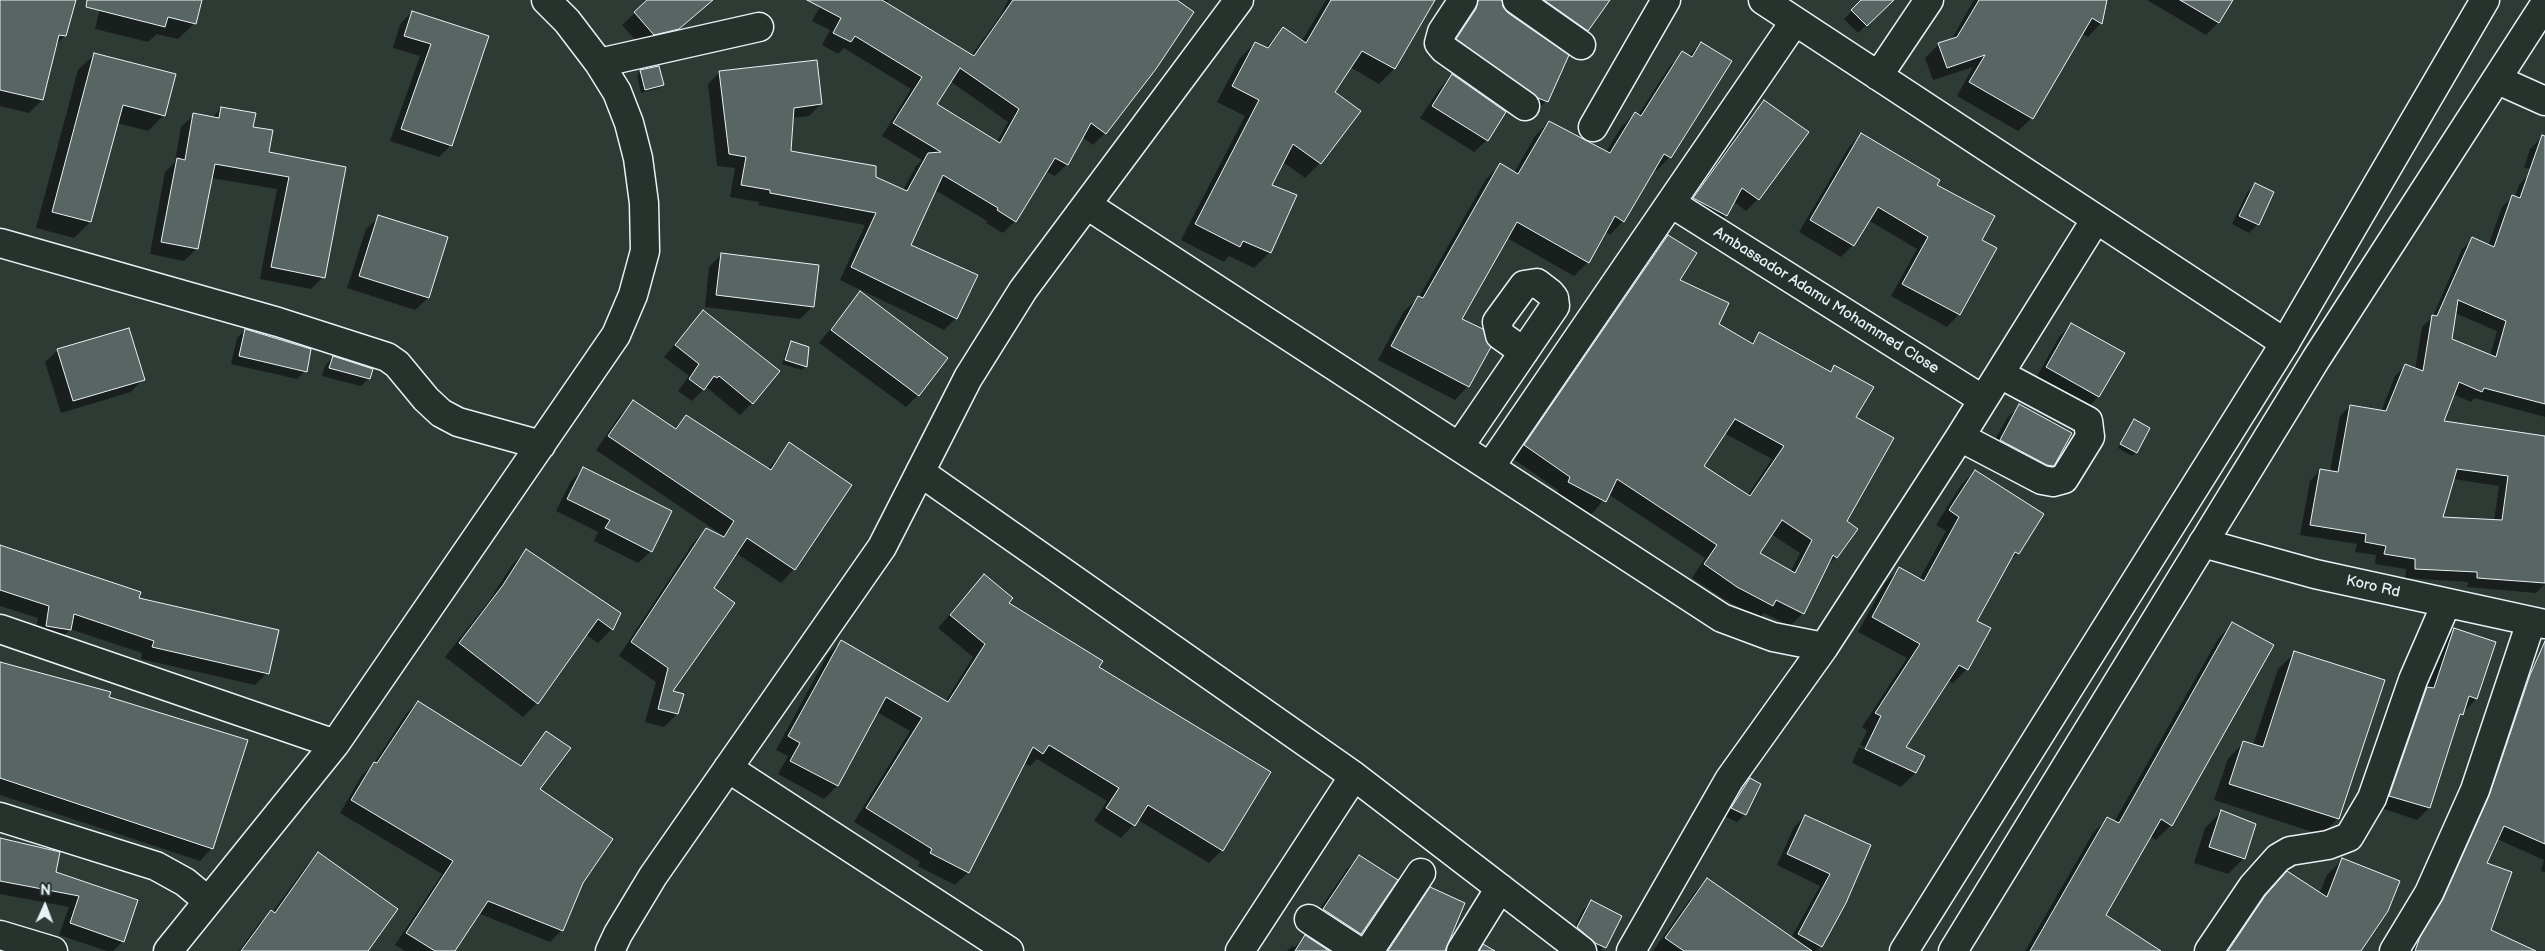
<!DOCTYPE html>
<html>
<head>
<meta charset="utf-8">
<style>
	body { margin:0 }
	#map { position:relative; width:2545px; height:951px; overflow:hidden; background:#2e3b35; font-family:"Balsamiq Sans",sans-serif }
	canvas { display:block }
	.north { position:absolute; left:20px; top:881px; width:50px; height:50px; -webkit-text-stroke:4px #26332d; paint-order:stroke; rotate:2deg; font-size:14px; font-weight:700; line-height:20px; text-align:center; color:#e8f1f8 }
	.north::after { content:''; display:block; margin:auto; width:18px; height:22px; background:#e8f1f8; clip-path:polygon(50% 0,100% 100%,50% 72%,0 100%) }
</style>
</head>
<body>
<div id="map">
<canvas width="2545" height="951"></canvas>
<div class="north">N</div>
</div>
<script>
const g = document.querySelector('canvas').getContext('2d');
g.lineJoin = 'round';
function fillPath(path, color) {
  g.fillStyle = color;
  g.fill(path, 'evenodd');
}
function poly(rows) {
  const path = new Path2D();
  for (const r of rows) {
    path.moveTo(r[0], r[1]);
    for (let i = 2; i < r.length; i += 2) path.lineTo(r[i], r[i + 1]);
  }
  return path;
}
function trace(path, color, width, dash) {
  g.strokeStyle = color;
  g.lineWidth = width;
  g.lineCap = dash ? 'butt' : 'round';
  g.setLineDash(dash || []);
  g.stroke(path);
}
function drawText(font, color, halo, rows, align = 'center') {
  g.font = font + ' "Balsamiq Sans",sans-serif';
  g.lineWidth = 5;
  g.setLineDash([]);
  g.textBaseline = 'middle';
  g.strokeStyle = halo;
  g.fillStyle = color;
  for (const [text, x, y, turn = 0] of rows) {
    g.save();
    g.translate(x, y);
    g.rotate((+turn || 0) * Math.PI / 180);
    g.textAlign = isNaN(turn) ? turn : align;
    if (halo) g.strokeText(text, 0, 0);
    g.fillText(text, 0, 0);
    g.restore();
  }
}
const shadow = poly([
	[0,0,75,0,65,36,56,45,42,100,29,113,0,106],
	[102,0,200,0,195,23,178,39,157,34,148,42,95,29],
	[649,0,713,0,666,41,641,46,622,25],
	[809,0,888,0,886,4,971,56,1000,16,1008,0,1175,0,1105,133,1093,145,1082,137,1067,164,1055,176,1045,171,1015,221,1003,233,986,223,987,221,935,190,910,245,956,318,944,330,840,280,865,225,758,205,759,202,730,197,735,168,717,166,708,84,720,72,821,104,809,116,792,118,790,152,875,178,903,190,916,166,922,160,882,136,911,89,844,48,838,54,822,45,830,30,812,21,820,7],
	[950,81,1008,122,996,143,935,105],
	[1326,0,1434,0,1394,69,1379,84,1350,67,1333,92,1320,163,1305,178,1283,162,1271,185,1295,196,1270,252,1254,268,1229,256,1224,262,1181,240,1245,116,1217,102,1240,58,1255,43,1265,48,1283,29,1302,41],
	[1467,0,1500,0,1546,101,1534,114,1445,51],
	[1514,0,1609,0,1587,30,1575,42],
	[1863,0,1888,0,1888,4,1858,33,1844,19],
	[1974,0,2103,0,2101,23,2088,37,2081,33,2032,118,2018,131,1957,96,1973,67,1933,80,1925,58,1939,44,1951,40],
	[2147,0,2232,0,2218,23,2206,35],
	[412,12,487,37,451,145,439,157,390,141,420,56,393,48,400,24],
	[1701,44,1670,157,1656,171,1653,169,1623,221,1610,235,1605,232,1588,262,1574,276,1507,238,1460,319,1468,386,1455,400,1378,360,1404,311,1419,297,1486,179,1500,165,1514,173,1535,136,1549,122,1606,152,1621,127,1635,113,1638,115,1669,67,1682,53,1688,56],
	[95,54,164,115,148,131,117,123,90,222,74,238,36,228,78,70],
	[641,71,662,85,659,88,641,93,637,75],
	[1452,75,1487,140,1474,152,1420,118,1440,88],
	[1765,101,1807,132,1758,199,1746,211,1733,201,1726,215,1714,226,1683,210,1753,113],
	[221,108,252,128,268,153,344,168,323,277,311,289,260,279,277,189,211,178,197,248,184,261,150,254,165,172,175,162,181,127,194,115,212,118],
	[1861,135,1935,185,1980,241,1995,249,1959,314,1947,327,1891,296,1917,249,1868,220,1853,245,1841,257,1799,232,1849,147],
	[2542,137,2545,138,2545,170,2524,168,2530,149],
	[2529,174,2545,179,2545,417,2474,398,2471,402,2453,394,2442,422,2545,437,2545,584,2536,593,2467,587,2468,582,2405,578,2406,569,2375,564,2376,555,2355,552,2357,544,2300,535,2310,481,2320,470,2330,472,2340,416,2350,406,2381,412,2395,376,2405,366,2415,370,2422,327,2433,316,2462,249,2473,239,2488,246,2502,207,2512,197,2515,197,2519,185],
	[2455,313,2497,331,2490,356,2450,339],
	[2453,479,2499,486,2494,521,2442,518],
	[2255,184,2258,224,2249,233,2232,224,2247,193],
	[379,217,428,298,415,310,347,288,366,229],
	[1668,237,1678,280,1717,325,1750,343,1760,334,1829,372,1834,367,1855,418,1845,521,1836,557,1825,569,1803,613,1790,626,1764,613,1759,618,1724,599,1692,578,1705,558,1608,494,1592,514,1556,495,1558,490,1512,458,1655,249],
	[1724,433,1772,459,1747,496,1702,467],
	[1771,534,1800,553,1791,571,1759,553],
	[722,254,813,306,800,319,705,307,709,267],
	[860,293,918,395,906,407,819,343],
	[703,312,752,403,740,415,706,387,692,401,678,391,689,376,664,357],
	[2072,324,2123,354,2098,397,2086,409,2035,380,2059,337],
	[245,330,305,371,297,379,231,364,237,338],
	[791,342,808,348,805,367,802,370,782,364,788,346],
	[58,350,143,379,131,392,61,413,45,362],
	[333,357,369,378,361,386,322,376,325,366],
	[633,402,674,429,686,417,768,469,790,444,794,569,781,583,736,553,712,588,671,691,677,714,664,727,645,722,656,682,619,656,693,543,707,530,720,537,722,535,596,450,620,415],
	[2020,406,2053,465,2040,477,1988,453,2007,418],
	[2134,420,2136,452,2132,456,2118,448],
	[583,469,651,551,638,563,594,541,598,532,556,511,571,481],
	[1975,471,2043,514,2018,553,2007,564,1976,621,1967,669,1953,683,1948,681,1904,748,1923,757,1915,773,1901,787,1852,763,1859,747,1893,764,1893,761,1860,745,1867,731,1862,727,1907,658,1858,632,1885,583,1899,569,1919,580,1946,531,1936,525,1961,485],
	[0,547,137,599,267,673,255,685,141,659,142,653,70,629,58,642,34,638,38,618,0,606],
	[526,551,612,629,598,643,585,634,537,703,523,717,445,657,489,601,512,565],
	[984,576,1007,603,1097,668,1222,850,1209,863,1138,820,1121,838,1094,821,1107,801,1037,759,1030,766,1024,763,968,872,955,885,918,866,920,862,854,822,910,731,877,712,837,786,824,799,778,774,788,756,776,750,828,654,841,641,945,702,973,657,938,628],
	[2232,624,2171,825,2156,840,2150,836,2104,916,2159,951,2025,951,2093,833,2108,818,2114,822,2218,639],
	[2455,629,2494,643,2476,699,2457,720,2429,808,2417,820,2378,807,2416,700,2426,689,2443,641],
	[2295,653,2338,818,2322,835,2214,800,2228,759,2244,742,2253,745,2278,669],
	[2537,661,2545,665,2545,872,2541,871,2544,860,2497,839,2485,864,2490,931,2533,951,2409,951,2526,672],
	[0,664,108,698,212,848,200,861,0,795],
	[418,702,519,766,547,732,539,790,582,882,562,930,550,942,478,913,454,951,405,951,395,945,442,874,340,813,362,775,373,765,406,714],
	[1750,779,1745,814,1737,822,1724,816,1729,808,1743,815,1743,812,1730,806],
	[2221,812,2244,858,2228,874,2194,863,2205,828],
	[1805,816,1870,846,1821,946,1816,951,1653,951,1695,892,1707,879,1791,938,1820,886,1777,865,1794,827],
	[0,840,59,853,55,873,137,901,123,941,113,951,107,951,59,935,69,907,0,894],
	[318,854,367,951,239,951,259,923,271,912,272,913,307,865],
	[1359,857,1396,880,1360,934,1348,946,1311,922,1347,869],
	[2342,860,2360,951,2224,951,2250,913,2272,888,2319,894,2327,875],
	[1431,889,1455,929,1444,951,1385,951,1418,901],
	[1592,901,1621,916,1601,951,1587,951,1570,936,1583,910],
	[1305,937,1327,951,1287,951,1292,946,1295,947]
]);
const building = poly([
	[0,0,76,0,66,36,59,35,43,100,0,90,0,0],
	[87,0,202,0,196,24,168,17,165,27,86,7,87,0],
	[647,0,713,0,679,29,654,35,634,12,647,0],
	[807,0,882,0,974,56,1013,0,1177,0,1194,12,1156,69,1106,134,1091,123,1068,165,1055,158,1016,222,997,210,998,208,943,175,911,245,978,275,957,319,851,267,876,213,770,193,770,190,741,185,746,157,729,154,719,71,817,60,822,104,794,108,791,151,876,166,876,177,907,191,928,153,941,152,893,123,922,77,855,36,851,42,833,33,841,18,807,0],
	[960,68,1019,109,1000,143,937,104,960,68],
	[1331,0,1435,0,1395,69,1362,51,1335,92,1361,111,1321,164,1293,144,1272,185,1297,195,1271,253,1243,241,1240,247,1195,224,1259,100,1232,86,1255,42,1268,48,1283,27,1306,43,1331,0],
	[1478,0,1502,0,1503,7,1508,13,1569,55,1548,102,1538,98,1456,39,1476,9,1478,0],
	[1544,0,1610,0,1588,31,1544,0],
	[1861,0,1894,0,1867,26,1851,10,1861,0],
	[1979,0,2107,0,2102,24,2092,18,2033,119,1969,82,1985,55,1947,68,1938,43,1957,37,1979,0],
	[2180,0,2233,0,2219,23,2180,0],
	[412,11,489,36,452,146,401,129,431,44,404,36,412,11],
	[1701,42,1732,61,1671,158,1664,154,1624,222,1615,216,1589,263,1517,222,1462,319,1483,329,1491,347,1469,387,1391,346,1418,296,1423,298,1500,163,1518,174,1549,121,1610,153,1635,112,1641,116,1682,51,1692,57,1701,42],
	[94,53,176,74,165,116,123,105,91,222,52,212,94,53],
	[659,66,664,85,645,90,640,70,659,66],
	[1452,74,1506,112,1488,141,1432,106,1452,74],
	[1764,100,1809,132,1759,200,1742,188,1727,216,1693,198,1764,100],
	[221,107,256,113,253,127,273,130,269,152,346,167,325,278,271,267,289,177,215,164,198,249,161,242,177,158,185,160,193,113,219,118,221,107],
	[1861,133,1940,180,1937,185,1995,216,1982,240,1997,248,1960,315,1902,284,1928,237,1878,207,1854,246,1810,220,1861,133],
	[2542,135,2545,136,2545,404,2484,388,2482,392,2459,382,2444,421,2545,436,2545,583,2477,578,2477,572,2415,569,2415,559,2384,554,2386,546,2365,542,2366,534,2310,525,2320,469,2338,472,2350,405,2386,411,2405,364,2423,371,2432,315,2437,316,2472,237,2494,247,2512,195,2520,198,2542,135],
	[2458,300,2506,321,2496,357,2452,339,2458,300],
	[2457,469,2508,476,2502,520,2443,517,2457,469],
	[2255,183,2274,192,2259,225,2239,216,2255,183],
	[378,215,448,237,429,298,359,276,378,215],
	[1668,235,1697,253,1680,280,1729,303,1719,324,1753,344,1759,332,1831,372,1834,365,1874,387,1856,417,1894,438,1847,521,1858,529,1837,558,1833,555,1804,614,1776,600,1773,606,1737,587,1704,564,1717,545,1617,479,1606,502,1568,482,1570,477,1524,445,1668,235],
	[1735,419,1784,446,1750,496,1704,466,1735,419],
	[1782,520,1812,540,1795,573,1760,553,1782,520],
	[721,253,819,265,814,307,716,295,721,253],
	[860,291,948,358,919,396,831,330,860,291],
	[703,310,780,371,753,404,719,376,717,378,714,376,704,390,689,379,699,364,675,345,703,310],
	[2071,323,2125,353,2099,397,2046,367,2071,323],
	[129,328,145,380,73,401,57,349,129,328],
	[245,329,311,349,307,372,239,356,245,329],
	[791,341,809,347,807,367,785,360,791,341],
	[333,356,373,369,370,379,329,368,333,356],
	[633,400,676,429,686,415,771,470,789,442,852,485,795,570,747,538,714,588,735,603,673,691,684,694,678,714,658,709,668,668,631,642,706,528,724,537,734,521,608,436,633,400],
	[2019,404,2072,433,2054,466,2047,465,2000,440,2019,404],
	[2134,419,2150,428,2137,453,2120,444,2134,419],
	[583,467,672,511,652,552,605,528,610,520,567,499,583,467],
	[1975,470,2044,514,2019,554,2015,552,1977,621,1991,628,1968,670,1959,665,1906,747,1925,756,1916,773,1865,749,1881,716,1875,713,1920,644,1872,617,1899,567,1924,581,1959,517,1949,510,1975,470],
	[0,545,141,592,139,598,279,630,269,674,152,647,154,641,74,614,71,630,46,626,49,606,0,590,0,545],
	[526,549,621,613,613,630,598,619,538,704,459,643,503,585,526,549],
	[984,574,1013,598,1009,603,1103,661,1099,667,1271,772,1223,851,1148,805,1135,826,1106,808,1119,788,1049,745,1043,754,1033,747,969,873,930,853,932,849,866,808,922,718,886,697,838,786,790,761,800,743,788,736,841,640,948,702,985,644,950,615,984,574],
	[2232,622,2274,645,2172,826,2161,819,2106,915,2161,951,2030,951,2107,817,2119,823,2232,622],
	[2454,628,2496,642,2477,699,2469,696,2463,715,2460,714,2430,808,2389,796,2427,687,2434,688,2454,628],
	[2545,641,2545,844,2504,826,2487,863,2512,872,2491,930,2536,951,2415,951,2420,937,2443,899,2489,796,2530,675,2545,641],
	[2294,651,2385,680,2339,819,2229,784,2243,741,2263,747,2294,651],
	[0,662,111,692,109,697,248,740,213,849,0,778,0,662],
	[418,701,521,766,546,731,571,748,540,789,613,839,583,883,563,931,488,901,455,951,435,951,406,933,453,861,351,800,374,762,377,763,418,701],
	[1750,778,1761,784,1746,815,1731,808,1750,778],
	[2221,810,2256,824,2245,859,2209,847,2221,810],
	[1805,815,1871,845,1846,903,1822,947,1798,934,1830,874,1787,854,1805,815],
	[0,838,60,852,56,872,138,900,124,942,70,923,79,896,0,881,0,838],
	[318,852,398,909,368,951,241,951,271,910,275,913,318,852],
	[1359,855,1398,880,1361,934,1323,909,1359,855],
	[2342,858,2400,881,2388,911,2361,951,2228,951,2265,896,2287,871,2327,897,2342,858],
	[1707,878,1812,951,1684,951,1665,938,1707,878],
	[1430,887,1465,903,1445,951,1388,951,1430,887],
	[1591,900,1622,916,1606,948,1595,943,1577,927,1591,900],
	[1305,935,1329,951,1295,951,1305,935],
	[1483,944,1495,951,1479,951,1483,944]
]);
const minor = poly([
	[1463,0,1442,32,1439,43,1444,49,1525,106],
	[1517,0,1581,45],
	[1763,0,2285,343],
	[599,63,759,27],
	[1878,76,1929,0],
	[2498,80,2545,101],
	[1593,127,1666,0],
	[1671,203,1982,399],
	[1087,205,1722,618,1773,637,1824,647],
	[0,243,278,322,387,357,397,364,426,399,441,413,458,422,541,445],
	[1960,437,2042,480,2053,482,2064,479,2090,437,2088,421,2000,374],
	[1459,447,1555,306,1554,298,1550,293,1537,283,1524,285,1497,322,1500,335,1524,352],
	[1490,467,1795,21],
	[920,472,1354,776,1582,951],
	[2203,543,2315,574,2545,624],
	[0,629,335,744],
	[728,768,1009,951],
	[0,817,156,866,185,882,208,901],
	[1309,919,1358,951],
	[0,935,53,951],
	[168,951,335,744,616,335,633,295,645,251,644,203,638,158,629,123,617,92,599,63,567,21,546,0],
	[610,951,618,934,653,876,882,547,968,378,1023,290,1239,0],
	[1240,951,1354,776],
	[1369,951,1421,873],
	[1461,951,1500,888],
	[1631,951,1729,780,1824,647,1960,437,2096,219],
	[2209,951,2253,886,2278,858,2290,851,2328,845,2349,837,2372,798,2413,680,2446,604],
	[2394,951,2429,893,2475,790,2531,622]
]);
const major = poly([
	[1904,951,2285,343,2485,0],
	[1953,951,2316,359,2545,4]
]);
const streetNames = [
	["Ambassador Adamu Mohammed Close",1826,301,32],
	["Koro Rd",2373,587,13]
];
fillPath(shadow, '#0007');
fillPath(building, '#596563');
trace(building, '#e8f1f8', 1);
trace(minor, '#e8f1f8', 31);
trace(major, '#e8f1f8', 31);
trace(minor, '#26332d', 28);
trace(major, '#26332d', 28);
drawText('15px', '#e8f1f8', '#26332d', streetNames);
</script>
</body>
</html>
